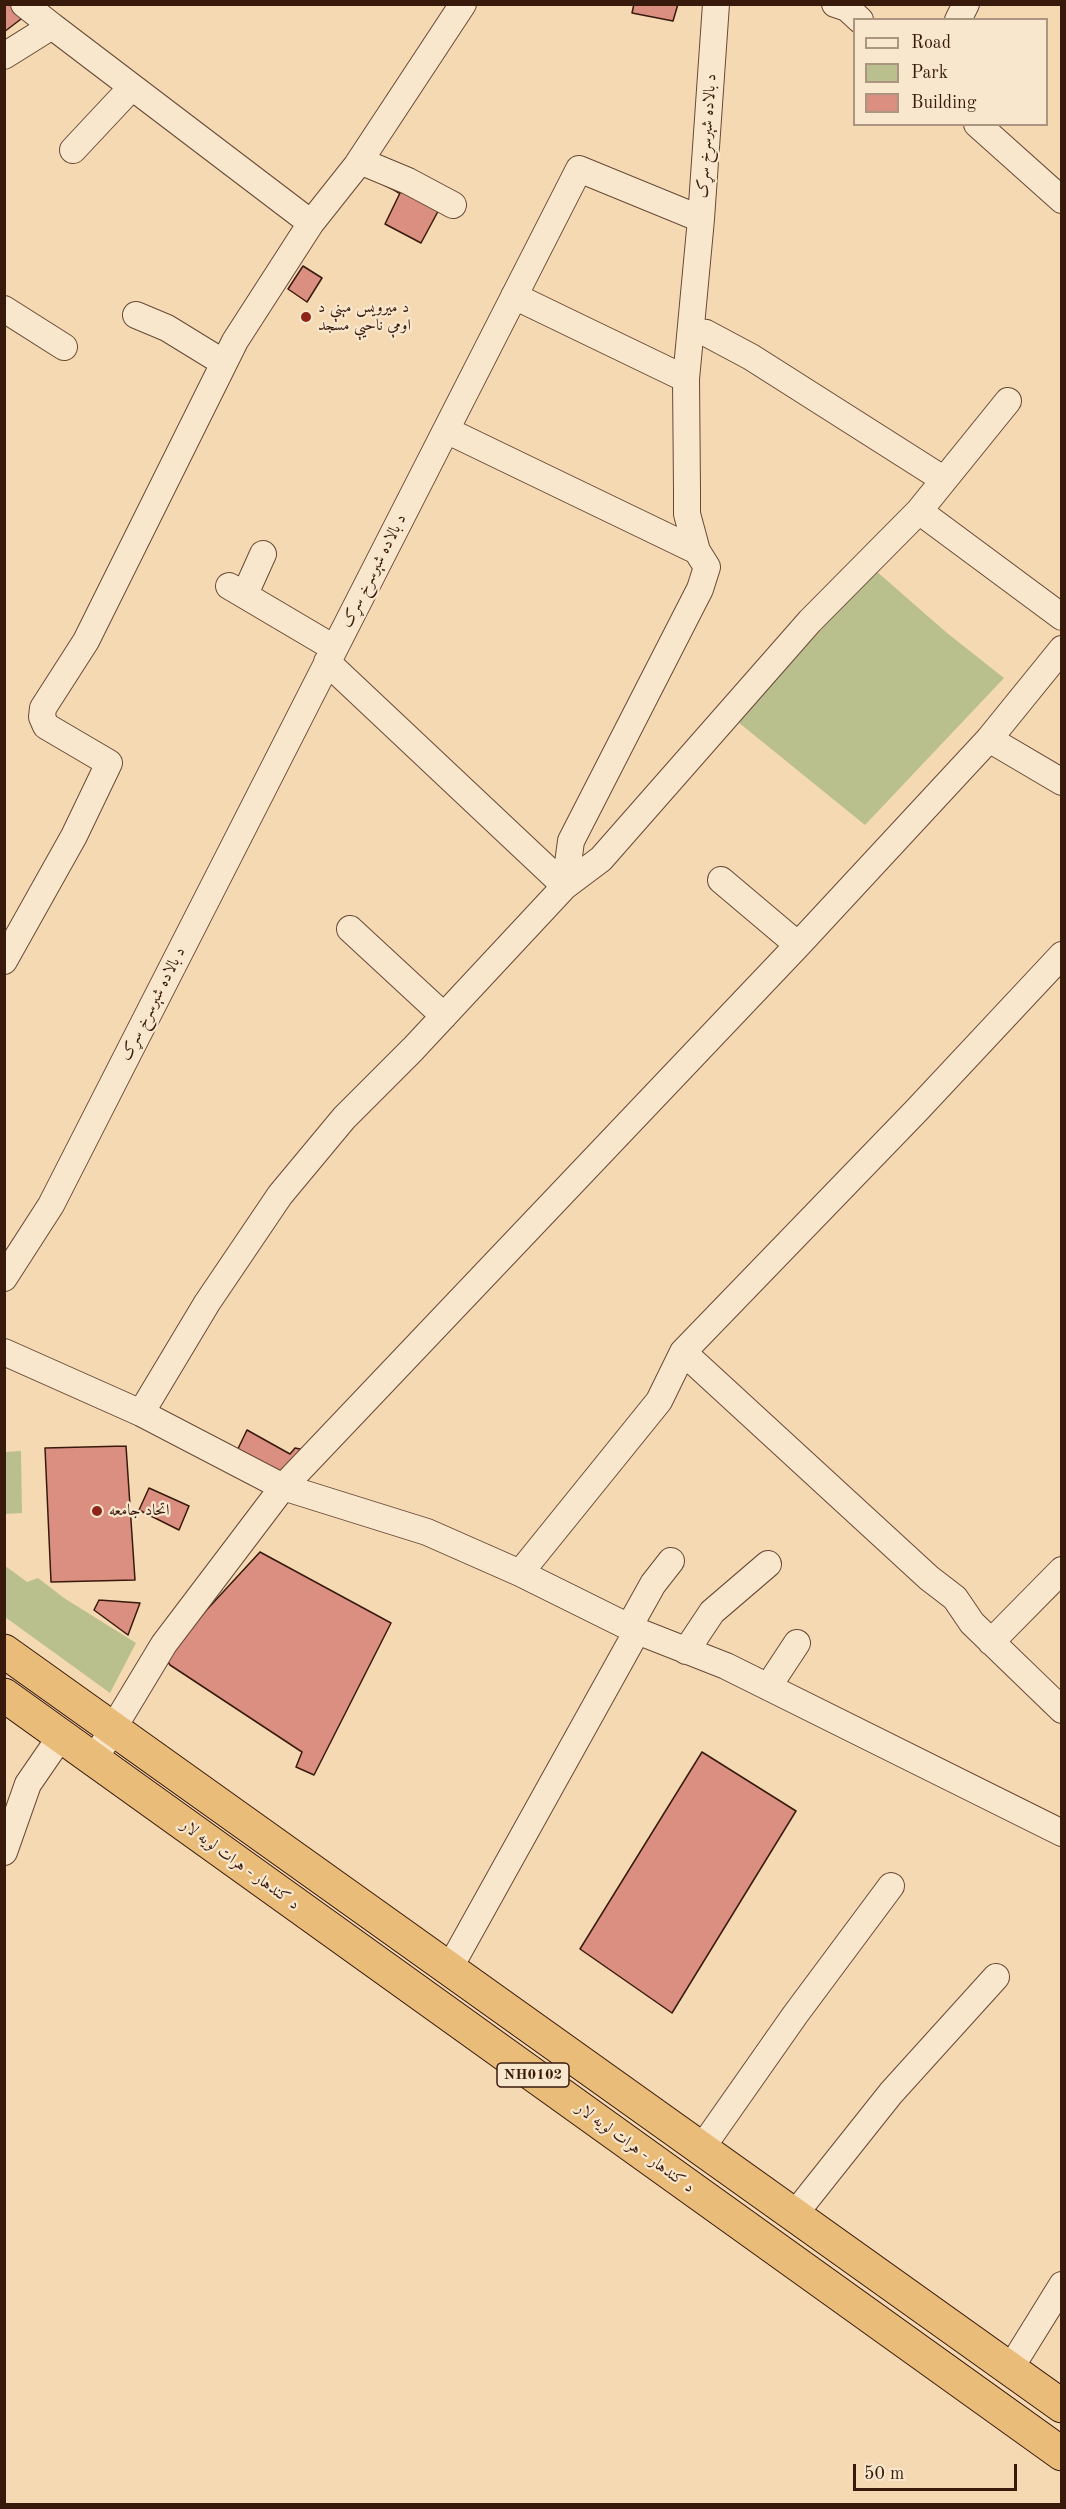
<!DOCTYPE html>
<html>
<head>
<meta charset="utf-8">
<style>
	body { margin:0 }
	#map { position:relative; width:1066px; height:2509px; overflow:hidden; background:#f5d9b2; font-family:"Old Standard TT",serif }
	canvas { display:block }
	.frame { position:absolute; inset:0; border:6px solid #381a0d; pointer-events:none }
	.legend { position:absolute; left:853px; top:18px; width:195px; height:108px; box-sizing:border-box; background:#f8e6cd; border:2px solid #ab9480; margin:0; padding:8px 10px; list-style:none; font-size:18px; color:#381a0d }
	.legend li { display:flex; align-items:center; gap:12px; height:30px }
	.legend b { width:30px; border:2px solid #ab9480 }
	.scale { position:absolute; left:853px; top:2464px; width:164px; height:27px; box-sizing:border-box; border:3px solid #381a0d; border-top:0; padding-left:8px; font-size:18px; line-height:21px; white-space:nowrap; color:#381a0d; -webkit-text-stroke:4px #f8e6cd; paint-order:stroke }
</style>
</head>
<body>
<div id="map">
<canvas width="1066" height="2509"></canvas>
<div class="frame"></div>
<ul class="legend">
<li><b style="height:8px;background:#f8e6cd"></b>Road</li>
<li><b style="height:16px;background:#b9c08e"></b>Park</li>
<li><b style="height:16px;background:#da8f81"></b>Building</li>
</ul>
<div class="scale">50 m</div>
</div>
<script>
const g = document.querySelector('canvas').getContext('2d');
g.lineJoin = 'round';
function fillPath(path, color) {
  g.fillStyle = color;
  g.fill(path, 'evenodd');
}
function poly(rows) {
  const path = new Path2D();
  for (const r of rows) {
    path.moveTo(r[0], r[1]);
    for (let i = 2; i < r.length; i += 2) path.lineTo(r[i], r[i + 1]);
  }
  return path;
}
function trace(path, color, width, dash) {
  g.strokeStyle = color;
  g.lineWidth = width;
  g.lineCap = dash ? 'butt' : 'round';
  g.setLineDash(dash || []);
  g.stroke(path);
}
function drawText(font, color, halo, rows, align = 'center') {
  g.font = font + ' "Old Standard TT",Amiri,serif';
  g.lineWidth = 4.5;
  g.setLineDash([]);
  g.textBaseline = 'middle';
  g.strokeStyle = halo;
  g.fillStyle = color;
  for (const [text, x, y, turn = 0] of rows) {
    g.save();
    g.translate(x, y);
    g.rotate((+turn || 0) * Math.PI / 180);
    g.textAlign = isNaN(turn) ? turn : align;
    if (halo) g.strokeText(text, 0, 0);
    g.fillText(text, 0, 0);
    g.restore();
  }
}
const green = poly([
	[875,570,947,633,1004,678,865,825,738,722],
	[21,1451,22,1513,5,1514,5,1452],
	[4,1565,27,1582,38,1578,64,1598,136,1643,110,1693,5,1617]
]);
const building = poly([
	[4,4,10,4,25,16,4,32,4,4],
	[634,4,678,4,673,21,632,13,634,4],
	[372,179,397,181,394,190,399,193,397,190,442,204,421,243,385,224,400,193,372,179],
	[303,266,322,278,307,302,288,289,303,266],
	[247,1430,290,1454,295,1448,300,1449,302,1452,284,1480,234,1457,247,1430],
	[126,1446,135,1580,51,1582,45,1448,126,1446],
	[149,1488,189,1506,179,1530,139,1510,149,1488],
	[260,1552,391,1623,314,1775,296,1767,302,1752,170,1665,164,1656,260,1552],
	[99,1600,140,1603,128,1635,94,1610,99,1600],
	[702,1752,796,1811,672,2013,580,1949,702,1752]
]);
const minor = poly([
	[24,4,52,26],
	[835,4,847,8,860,20],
	[958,20,966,4],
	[4,56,52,26,311,223],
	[977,124,1062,200],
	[73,150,132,87],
	[360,161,408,181,453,205],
	[514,296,686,379],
	[4,309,64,347],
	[136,315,167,328,224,363],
	[691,331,706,333,751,357,943,479],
	[446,430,697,551],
	[919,511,1062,617],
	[229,586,334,648],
	[245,594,263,554],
	[327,662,565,886],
	[989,739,1062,782],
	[721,880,798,945],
	[565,886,571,841,700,589,707,567,697,551,687,514,687,490,686,379,701,219],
	[350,929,444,1016],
	[4,961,74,836,109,763,46,726,42,717,43,708,86,641,235,341,311,223,357,165,463,4],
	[4,1278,51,1205,579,169,701,219,716,4],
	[4,1352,141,1413,283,1487,427,1532,520,1573,637,1631,726,1666,1062,1833],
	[683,1352,929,1578,955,1598,972,1623,1062,1710],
	[141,1413,207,1303,280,1195,344,1118,413,1049,565,886,601,859,810,621,919,511,1008,401],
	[520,1573,659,1401,683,1352,916,1111,1062,955],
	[629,1627,653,1584,671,1561],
	[991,1642,1062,1570],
	[686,1651,712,1612,768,1564],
	[768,1687,797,1643],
	[94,1760,164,1644,283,1487,798,945,989,739,1062,649],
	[4,1852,28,1784,61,1736],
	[449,1969,637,1631],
	[701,2149,795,2015,891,1886],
	[794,2215,891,2093,996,1977],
	[1010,2369,1062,2285]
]);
const trunk = poly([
	[4,1651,1062,2406],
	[4,1695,1062,2454]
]);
const markers = [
	[306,317,6,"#8f2418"],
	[97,1511,6,"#8f2418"]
];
const shields = [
	[533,2075,72]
];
const shieldNames = [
	["NH0102",533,2075]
];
const streetNames = [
	["د بالاده شېرسرخ سړک",707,136,-86],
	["د بالاده شېرسرخ سړک",374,571,-63],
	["د بالاده شېرسرخ سړک",153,1004,-63],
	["د کندهار - هرات لويه لار",240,1865,36],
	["د کندهار - هرات لويه لار",635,2148,36]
];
const poiNames = [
	["د ميرویس مېنې د",318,308],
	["اومې ناحيې مسجد",318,326],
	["اتحاد جامعه",109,1511]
];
fillPath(green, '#b9c08e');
fillPath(building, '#da8f81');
trace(building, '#381a0d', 1.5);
trace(minor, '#674a36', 28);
trace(trunk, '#381a0d', 35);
trace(minor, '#f8e6cd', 26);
trace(trunk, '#eabc79', 33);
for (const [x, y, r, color] of markers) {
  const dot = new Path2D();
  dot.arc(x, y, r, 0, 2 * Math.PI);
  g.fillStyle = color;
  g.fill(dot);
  trace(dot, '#f8e6cd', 2);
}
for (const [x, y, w] of shields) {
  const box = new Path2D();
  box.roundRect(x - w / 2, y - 12, w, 24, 4.5);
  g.fillStyle = '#f8e6cd';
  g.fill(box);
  trace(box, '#381a0d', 1.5);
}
drawText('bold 15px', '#381a0d', null, shieldNames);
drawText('16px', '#381a0d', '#f8e6cd', streetNames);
drawText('16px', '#381a0d', '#f8e6cd', poiNames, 'left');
</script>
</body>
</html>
